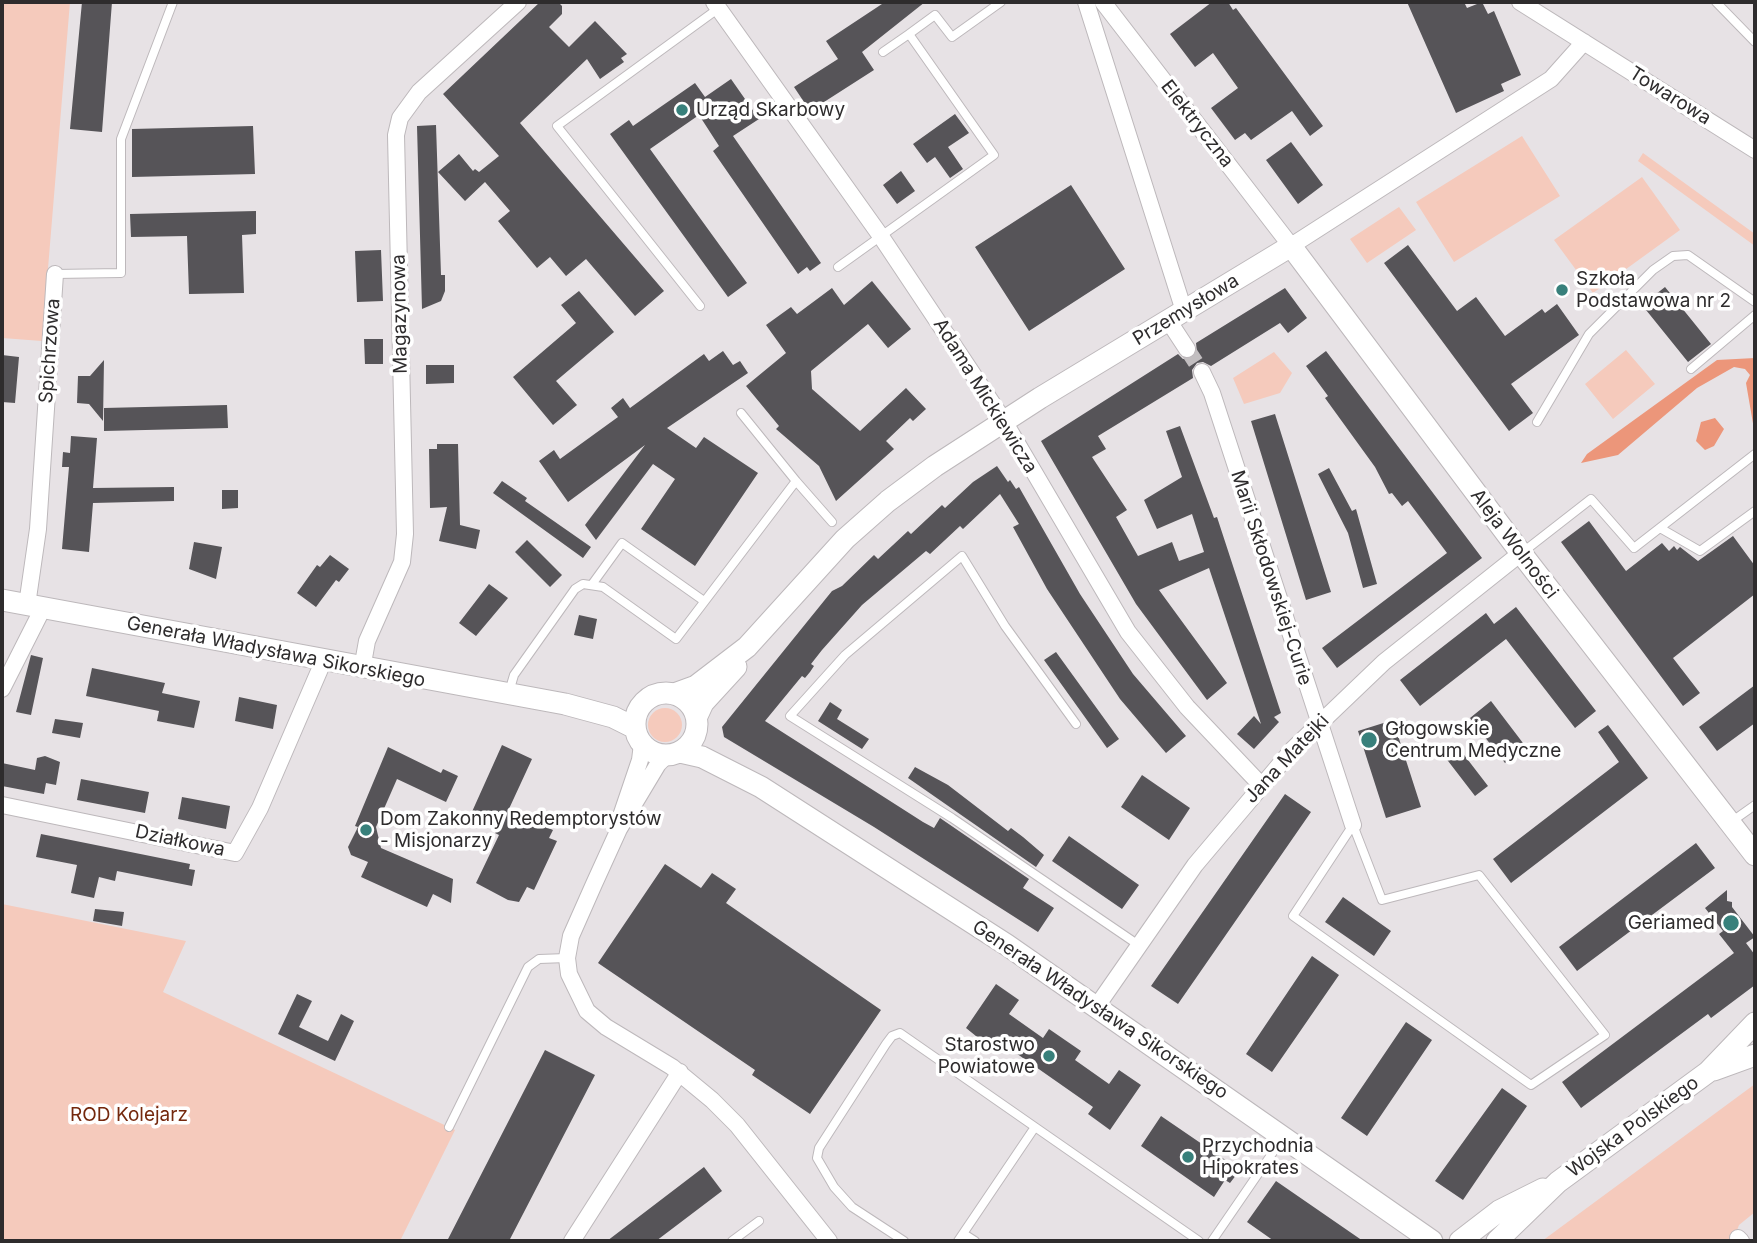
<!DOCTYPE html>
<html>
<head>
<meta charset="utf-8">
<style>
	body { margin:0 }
	#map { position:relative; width:1757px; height:1243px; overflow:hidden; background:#e7e2e5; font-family:Inter,sans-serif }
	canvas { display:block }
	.frame { position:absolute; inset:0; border:4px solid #2e2c2d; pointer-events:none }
</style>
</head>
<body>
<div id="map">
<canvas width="1757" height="1243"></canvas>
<div class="frame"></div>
</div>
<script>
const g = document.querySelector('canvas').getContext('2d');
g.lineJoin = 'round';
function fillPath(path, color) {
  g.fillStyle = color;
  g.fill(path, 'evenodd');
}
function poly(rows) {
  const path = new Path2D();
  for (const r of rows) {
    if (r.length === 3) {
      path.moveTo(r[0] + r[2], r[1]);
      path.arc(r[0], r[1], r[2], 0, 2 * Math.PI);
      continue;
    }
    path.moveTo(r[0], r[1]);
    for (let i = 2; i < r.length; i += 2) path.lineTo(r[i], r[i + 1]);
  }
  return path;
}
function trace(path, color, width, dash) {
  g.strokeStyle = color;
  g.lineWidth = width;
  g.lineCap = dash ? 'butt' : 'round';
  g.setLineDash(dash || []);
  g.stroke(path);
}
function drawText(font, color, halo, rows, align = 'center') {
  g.font = font + ' Inter,sans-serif';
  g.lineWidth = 7;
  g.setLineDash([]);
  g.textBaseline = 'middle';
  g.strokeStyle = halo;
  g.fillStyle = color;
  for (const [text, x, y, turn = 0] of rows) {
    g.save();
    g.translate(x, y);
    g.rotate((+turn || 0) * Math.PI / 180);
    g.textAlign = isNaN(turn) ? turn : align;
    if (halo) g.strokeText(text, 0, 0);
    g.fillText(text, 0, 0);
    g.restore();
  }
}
const green = poly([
	[2,2,70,2,42,341,2,338],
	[1522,136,1560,196,1454,262,1416,202],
	[1643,153,1755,234,1755,246,1638,161],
	[1642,177,1680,230,1593,293,1554,240],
	[1399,207,1416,230,1367,263,1350,239],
	[1626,350,1655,384,1613,419,1585,384],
	[1274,352,1292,373,1280,393,1244,404,1233,378],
	[665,725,17],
	[2,904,186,941,163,992,455,1130,400,1241,2,1241],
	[1755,1084,1755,1212,1739,1225,1733,1241,1542,1241]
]);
const forest = poly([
	[1755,358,1755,435,1746,383,1750,375,1745,369,1734,367,1697,388,1618,455,1581,463,1587,454,1717,360],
	[1715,418,1724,429,1714,446,1705,450,1696,441,1701,422]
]);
const building = poly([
	[82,2,112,2,102,132,70,129],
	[540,2,558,2,562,6,562,14,549,27,569,47,595,21,627,54,621,58,624,62,600,79,587,59,520,123,664,291,635,316,586,259,566,276,550,257,537,268,498,221,510,211,485,182,465,201,438,172,459,154,473,171,475,169,479,172,499,156,443,94],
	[885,2,925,2,862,52,874,70,810,111,794,87,838,59,826,41],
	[1212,2,1228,2,1233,10,1236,8,1323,126,1310,136,1292,111,1251,140,1245,133,1235,140,1211,108,1238,88,1213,53,1195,67,1170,34],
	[1407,2,1464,2,1467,8,1482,2,1488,14,1494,11,1521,75,1501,84,1504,91,1456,113],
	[731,79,759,119,733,136,821,263,810,271,807,267,798,274,713,151,719,146,699,115,650,149,747,283,728,297,610,134,629,120,633,126,695,83,705,97],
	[955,114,969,133,948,147,963,169,950,178,935,157,927,163,913,144],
	[436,125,441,275,445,275,445,291,441,301,422,309,417,126],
	[253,126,255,174,132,177,132,129],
	[1291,142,1323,185,1298,204,1266,160],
	[901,171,915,191,897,204,883,185],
	[1071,185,1125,269,1029,331,975,247],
	[256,211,256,234,242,235,244,293,189,294,187,236,131,237,130,214],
	[1408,245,1457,311,1476,297,1505,336,1542,309,1545,313,1557,304,1579,335,1511,384,1533,413,1509,431,1384,263],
	[381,250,383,301,357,302,355,251],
	[872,281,911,329,888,348,868,324,811,371,812,389,860,431,906,388,926,409,913,421,910,418,886,441,894,449,836,501,819,466,776,429,779,426,746,386,786,353,766,325,791,307,797,314,832,288,844,305],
	[1665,287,1711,344,1688,362,1642,305],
	[1285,288,1307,318,1288,333,1280,323,1211,366,1203,362,1197,363,1192,370,1193,378,1098,436,1106,449,1092,457,1127,510,1116,517,1138,556,1172,542,1179,561,1204,552,1192,514,1157,529,1144,500,1182,477,1166,431,1180,426,1214,518,1217,517,1281,713,1274,717,1279,722,1254,749,1237,734,1254,716,1261,724,1209,568,1159,590,1227,683,1207,700,1136,604,1041,441,1178,354,1183,359,1192,358,1197,353,1196,343],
	[579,291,614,332,556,381,577,405,553,425,513,377,576,323,561,305],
	[364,339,383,339,383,364,365,364],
	[723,351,733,365,740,361,748,373,667,428,696,448,704,437,758,473,695,566,641,529,675,479,653,464,596,540,585,525,645,445,568,502,539,461,554,450,560,459,618,417,611,408,623,398,630,408,704,354,709,361],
	[1326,351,1482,558,1337,668,1322,648,1447,553,1408,501,1402,506,1392,493,1389,494,1375,467,1325,398,1328,396,1306,366],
	[2,355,19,357,15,403,2,402],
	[104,360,103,421,89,404,77,403,78,376,90,376],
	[426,365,454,365,454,383,426,384],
	[227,405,228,428,104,431,104,408],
	[1275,414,1331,592,1306,600,1251,421],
	[71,436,97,438,93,488,174,487,174,501,93,503,89,552,62,549,69,467,62,467,63,452,70,453],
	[437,444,458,444,460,525,480,530,476,549,439,541,447,507,430,508,429,449,437,449],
	[997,466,1008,482,1010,480,1016,489,1019,487,1080,594,1133,674,1186,736,1166,753,1120,699,1047,589,1013,527,1019,524,1000,494,963,529,960,526,930,554,926,551,862,605,822,650,811,664,814,666,810,672,805,678,802,676,765,721,923,822,934,828,940,818,1029,879,1023,888,1054,908,1038,932,874,827,724,737,722,727,832,591,842,586,874,555,878,559,908,531,911,534,942,505,945,508,973,482],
	[1329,468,1352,511,1356,509,1377,584,1363,588,1348,533,1318,474],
	[502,481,527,498,525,501,591,547,583,558,493,493],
	[222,490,238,490,238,508,222,509],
	[1589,521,1626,571,1662,543,1669,551,1674,546,1677,550,1680,547,1698,561,1733,536,1755,566,1755,594,1673,658,1700,693,1683,706,1561,542],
	[527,540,562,575,550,587,515,552],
	[194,542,222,547,216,579,189,569],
	[330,555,349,569,339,582,336,580,316,607,297,593,317,565,320,567],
	[489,584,508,598,476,636,459,623],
	[1516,607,1596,711,1575,728,1506,639,1420,706,1400,680,1486,613,1494,624],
	[579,615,597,619,593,639,574,635],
	[1056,652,1119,739,1107,748,1044,660],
	[31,655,43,658,31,715,16,712],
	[92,668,165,683,162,693,200,701,194,728,157,721,159,711,86,696],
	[1755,685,1755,723,1717,751,1699,727],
	[239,697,277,705,273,729,235,721],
	[1491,701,1526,747,1505,763,1470,718],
	[830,702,842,710,837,719,869,739,862,749,818,721],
	[55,719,83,723,80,738,52,733],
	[1393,720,1421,807,1386,818,1358,731],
	[1608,725,1648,778,1511,883,1493,859,1619,762,1598,732],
	[502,745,532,759,508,811,553,830,549,838,557,841,534,890,527,887,519,902,508,900,476,883,499,835,495,833,498,827,471,814],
	[388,747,441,773,443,769,458,776,446,802,397,779,376,827,381,848,453,879,451,903,433,894,427,907,361,877,368,862,351,855,348,847,358,827,355,826],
	[1458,747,1488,786,1475,796,1445,757],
	[45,756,60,762,56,785,46,783,44,794,2,786,2,763,35,770,37,758],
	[915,767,948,785,1008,831,1011,828,1023,837,1044,855,1036,867,908,778],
	[1142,775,1190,808,1169,840,1121,807],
	[81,779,149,792,145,813,77,800],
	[1285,794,1311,812,1178,1004,1151,986],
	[182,797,230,806,226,829,178,819],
	[41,834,190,864,189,869,195,870,192,886,117,871,115,881,99,877,94,898,71,893,77,865,36,857],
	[1069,836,1139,885,1122,909,1052,861],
	[1696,843,1715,868,1577,971,1559,947],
	[665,864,701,888,712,873,736,889,726,903,881,1010,810,1114,752,1075,755,1070,598,963],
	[1727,890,1727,901,1732,902,1732,907,1755,937,1746,943,1755,955,1755,985,1711,1018,1708,1014,1581,1108,1562,1082,1734,953,1719,934,1723,931,1705,908],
	[1343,897,1391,931,1374,956,1325,922],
	[95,909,124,912,122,926,93,921],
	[1312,956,1339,975,1272,1072,1246,1054],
	[996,984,1019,1000,1009,1014,1043,1038,1049,1029,1081,1051,1075,1060,1109,1084,1119,1070,1141,1085,1110,1130,1088,1114,1093,1107,993,1037,987,1045,966,1028],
	[297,994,312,1001,299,1027,328,1041,341,1014,354,1021,335,1061,278,1034],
	[1406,1022,1432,1040,1367,1136,1341,1118],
	[545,1050,595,1075,509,1241,447,1241],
	[1502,1088,1527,1106,1463,1200,1435,1181],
	[1161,1116,1240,1170,1230,1183,1225,1180,1214,1197,1141,1146],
	[704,1167,722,1191,656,1241,607,1241],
	[1276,1181,1363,1241,1274,1241,1247,1222]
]);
const streetTunnel = poly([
	[1187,349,1202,372]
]);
const lane = poly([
	[1716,2,1755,42],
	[909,34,935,15,952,37,1001,2],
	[838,267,994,155,909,34,883,52],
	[55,274,121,273,121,139,173,2],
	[700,306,557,126,719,8],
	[1691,369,1755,315],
	[1537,422,1589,334,1653,270,1673,256,1688,255,1755,302],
	[796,481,832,522],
	[1660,528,1700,551,1755,511],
	[1523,552,1591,499,1634,548,1755,454],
	[593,583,622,543,704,601],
	[509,692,514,675,575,589,583,584,603,587,676,639,796,481,741,413],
	[1076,724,1005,626,962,556,845,655,790,716,952,818,1140,946],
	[1731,822,1755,805],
	[1353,825,1382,900,1479,875,1605,1035,1531,1085,1293,916,1353,825],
	[449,1127,528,967,539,959,567,958],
	[1035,1127,1199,1241],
	[964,1234,975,1241],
	[732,1241,759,1221],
	[904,1241,852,1207,834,1187,817,1158,819,1148,886,1044,892,1036,900,1033,1035,1127,958,1241],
	[1212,1241,1282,1139]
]);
const street = poly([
	[714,2,880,235,1004,421,1128,632,1187,707,1260,784],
	[1086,2,1184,311],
	[1103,2,1291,246,1551,79,1584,42],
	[1520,2,1755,150],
	[1168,320,1187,349],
	[1202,372,1212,393,1353,825],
	[27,605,38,529,55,274],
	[362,669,367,641,402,562,405,534,396,135,400,118,419,92,518,2],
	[2,689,43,608],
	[667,755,658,764,619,829,594,884,571,936,567,958,569,974,587,1011,606,1027,672,1067,712,1100,737,1125,829,1241],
	[2,805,235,853,260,808,323,662],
	[621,816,640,760,642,744],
	[1097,1006,1195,865,1293,749,1384,662,1521,553],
	[1738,1238,1741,1241],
	[572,1241,680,1072]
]);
const secondary = poly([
	[2,600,565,704,613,717,635,728],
	[666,724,31],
	[674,694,696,686,747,647,845,539,888,501,935,466,1040,398,1291,246,1521,553,1755,855],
	[697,716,703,703,736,667],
	[680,752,702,757,761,787,1007,945,1432,1241],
	[1714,1070,1755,1055],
	[1460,1241,1499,1211,1543,1189],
	[1497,1241,1558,1182,1708,1072,1755,1023]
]);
const markers = [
	[682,110,7,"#38807b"],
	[1562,290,7,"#38807b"],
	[1369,740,9,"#38807b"],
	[366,830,7,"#38807b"],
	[1731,923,9,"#38807b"],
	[1049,1056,7,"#38807b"],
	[1188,1157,7,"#38807b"]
];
const streetNames = [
	["Towarowa",1670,96,32],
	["Elektryczna",1197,124,52],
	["Przemysłowa",1186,310,-31],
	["Magazynowa",400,314,-91],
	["Spichrzowa",50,351,-86],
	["Adama Mickiewicza",985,396,58],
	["Aleja Wolności",1514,544,53],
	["Marii Skłodowskiej-Curie",1271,578,72],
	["Generała Władysława Sikorskiego",276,652,11],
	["Jana Matejki",1287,759,-47],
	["Działkowa",180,841,12],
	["Generała Władysława Sikorskiego",1100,1010,34],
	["Wojska Polskiego",1633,1127,-36]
];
const poiNames = [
	["Urząd Skarbowy",696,110],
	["Szkoła",1576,279],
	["Podstawowa nr 2",1576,301],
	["Głogowskie",1385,729],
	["Centrum Medyczne",1385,751],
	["Dom Zakonny Redemptorystów",380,819],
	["- Misjonarzy",380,841],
	["Geriamed",1715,923,"right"],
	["Starostwo",1035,1045,"right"],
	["Powiatowe",1035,1067,"right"],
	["Przychodnia",1202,1146],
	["Hipokrates",1202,1168]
];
const parkNames = [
	["ROD Kolejarz",129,1115]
];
fillPath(green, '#f5cabc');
fillPath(forest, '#ec967a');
fillPath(building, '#565458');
trace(streetTunnel, '#c2bec0', 16, [16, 8]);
trace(lane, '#bdb8bb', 10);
trace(street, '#bdb8bb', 18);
trace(secondary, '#bdb8bb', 23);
trace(lane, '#fff', 8);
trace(street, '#fff', 16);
trace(secondary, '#fff', 21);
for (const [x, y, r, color] of markers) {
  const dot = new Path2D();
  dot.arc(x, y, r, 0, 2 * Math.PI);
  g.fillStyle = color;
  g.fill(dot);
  trace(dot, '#fff', 2.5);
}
drawText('19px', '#2e2c2d', '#fff', streetNames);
drawText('19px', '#2e2c2d', '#fff', poiNames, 'left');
drawText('19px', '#74280d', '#fff', parkNames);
</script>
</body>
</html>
